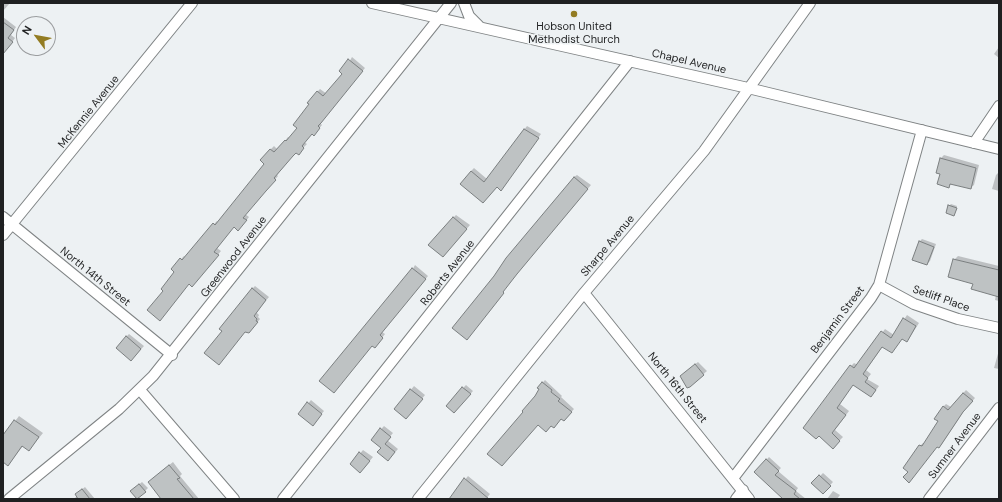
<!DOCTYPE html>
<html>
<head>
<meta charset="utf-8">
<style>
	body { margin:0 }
	#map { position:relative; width:1002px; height:502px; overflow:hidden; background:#edf1f3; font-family:"DM Sans",sans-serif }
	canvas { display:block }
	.frame { position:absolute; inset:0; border:4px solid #1f2021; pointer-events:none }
	.north { position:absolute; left:16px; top:16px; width:40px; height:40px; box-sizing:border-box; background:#edf1f3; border:1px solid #9b9d9f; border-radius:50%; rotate:302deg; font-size:11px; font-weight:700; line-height:16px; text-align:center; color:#1f2021 }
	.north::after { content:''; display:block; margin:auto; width:14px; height:18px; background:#937c22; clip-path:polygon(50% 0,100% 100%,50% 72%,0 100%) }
</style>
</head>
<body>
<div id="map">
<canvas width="1002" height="502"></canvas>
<div class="frame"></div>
<div class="north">N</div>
</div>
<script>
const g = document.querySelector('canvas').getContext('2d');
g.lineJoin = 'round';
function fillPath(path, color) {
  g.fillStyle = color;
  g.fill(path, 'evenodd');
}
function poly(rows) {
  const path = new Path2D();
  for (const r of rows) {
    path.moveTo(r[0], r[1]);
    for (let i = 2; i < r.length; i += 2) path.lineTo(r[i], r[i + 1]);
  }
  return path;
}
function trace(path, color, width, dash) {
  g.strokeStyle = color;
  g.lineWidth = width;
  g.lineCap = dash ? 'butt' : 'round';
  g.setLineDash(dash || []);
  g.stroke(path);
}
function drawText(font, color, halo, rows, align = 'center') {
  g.font = font + ' "DM Sans",sans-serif';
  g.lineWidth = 3;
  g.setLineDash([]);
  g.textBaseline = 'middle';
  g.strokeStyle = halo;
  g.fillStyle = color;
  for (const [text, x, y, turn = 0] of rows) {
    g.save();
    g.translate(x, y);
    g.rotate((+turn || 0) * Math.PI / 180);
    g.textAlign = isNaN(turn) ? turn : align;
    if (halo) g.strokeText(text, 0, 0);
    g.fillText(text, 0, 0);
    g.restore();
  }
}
const shadow = poly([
	[3,3,10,3,3,11],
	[3,17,16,27,11,35,15,38,10,45,3,45],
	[999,47,999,58,994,54],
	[352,57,365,68,323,118,320,123,322,125,317,131,312,133,304,142,307,144,301,150,296,151,277,175,278,176,269,187,245,214,249,217,241,227,234,226,217,248,221,251,211,263,189,283,160,320,165,290,176,272,172,269,184,256,186,257,214,224,217,221,218,222,266,164,262,160,271,149,274,146,278,150,288,137,290,138,299,128,317,92,320,89,327,94,343,73],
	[527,126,541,134,504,186,497,186,486,198,471,171,474,168,487,179],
	[944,155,979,165,974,185,970,188,952,183,949,186,941,173,937,172,941,158],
	[999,172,999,191,992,189,996,175],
	[577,175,591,185,520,270,574,177],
	[951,204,957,206,954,215,949,206],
	[456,215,470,225,446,253,453,218],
	[922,239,936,244,930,261,927,264,919,242],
	[958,256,999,266,999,301,995,300,996,295,974,283,954,260],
	[415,265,428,276,382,332,385,334,378,343,372,345],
	[255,286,269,297,256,312,259,315,258,317,260,319,252,329,252,289],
	[907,315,919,323,910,337,906,341,902,338,883,346,866,370,871,374,867,379,879,386,874,393,871,396,853,384,840,404,849,411,835,430,843,437,833,447,819,435,851,366,854,363,858,365,885,329,894,335],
	[129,334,144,346,134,357,126,337],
	[999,350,999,369,994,368],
	[698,362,707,371,690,386,684,373],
	[545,380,562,396,561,397,574,409,567,417,562,418,551,425,525,412,540,389,538,388],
	[466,385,473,391,457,409,463,388],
	[414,386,425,395,409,415,395,409],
	[966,390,975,398,966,408,942,444,939,447,938,446,909,472,920,446,923,443,925,443,940,421,943,407,946,404,951,407],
	[311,400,324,411,315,422,299,414],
	[19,416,43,433,29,450,23,446,8,465,3,461,3,437],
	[384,426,393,433,387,440,398,449,391,457,372,439],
	[363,450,373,457,363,469,351,464],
	[769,457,781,468,778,471,798,488,796,491,806,499,784,499,755,472],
	[173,462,182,474,180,476,199,499,162,499,152,479],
	[823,473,833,482,823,493,813,483],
	[468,476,490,494,486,499,450,499],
	[142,482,148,488,145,491,134,489],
	[85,487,95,499,74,499,77,496,79,492],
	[833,491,840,495,837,499,827,499]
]);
const building = poly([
	[3,22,14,30,8,38,13,42,3,54,3,22],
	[348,59,363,71,321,123,318,126,320,128,314,136,312,134,302,146,304,148,299,155,296,153,293,156,274,178,276,180,266,191,243,218,247,220,238,231,234,227,214,252,219,255,208,268,192,287,189,284,160,321,147,310,163,291,161,289,174,272,171,269,180,258,182,260,213,223,215,225,264,164,260,160,270,149,274,152,285,140,286,141,297,128,293,125,309,104,307,103,317,91,323,96,342,74,339,71,348,59],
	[524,129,539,138,501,191,497,187,483,203,460,184,471,171,484,182,524,129],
	[940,158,976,168,971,189,950,184,949,188,937,184,940,174,936,173,940,158],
	[574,177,588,189,517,274,503,292,504,293,467,340,452,328,494,276,506,258,574,177],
	[948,205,957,208,954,216,946,213,948,205],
	[453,217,467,229,443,257,428,245,453,217],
	[919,241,934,247,927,265,912,260,919,241],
	[953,259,999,270,999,297,971,289,973,284,948,277,953,259],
	[412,268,426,279,380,335,383,338,375,348,372,346,334,393,319,381,412,268],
	[252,288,266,300,254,316,257,319,256,321,258,322,249,333,245,332,219,365,204,353,222,331,219,329,252,288],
	[903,318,916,326,907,342,902,339,892,353,882,347,863,374,868,378,865,382,876,390,871,397,853,385,837,408,846,415,832,433,840,441,833,449,819,436,816,439,803,428,850,365,854,368,881,331,891,338,903,318],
	[126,336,141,349,131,361,116,348,126,336],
	[695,364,704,375,690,387,687,388,680,376,695,364],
	[542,382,552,390,551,392,560,399,558,401,572,412,564,421,561,419,554,428,551,426,546,432,538,425,502,466,487,454,523,412,522,411,535,396,539,389,537,388,542,382],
	[462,387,471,394,454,413,446,406,462,387],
	[410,389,423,399,406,419,394,409,410,389],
	[963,393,973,401,963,412,939,448,937,447,909,483,903,477,908,472,903,468,919,445,922,446,938,421,934,419,943,406,948,410,963,393],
	[307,402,322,414,313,426,298,414,307,402],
	[14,420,39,437,29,451,22,446,8,466,3,462,3,435,14,420],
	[380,428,391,437,385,444,395,452,388,461,377,452,381,448,371,440,380,428],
	[359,452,370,461,360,473,350,464,359,452],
	[766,459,779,471,775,475,796,491,794,494,800,499,783,499,754,472,766,459],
	[169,465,180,478,177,479,194,499,161,499,148,482,169,465],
	[819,475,831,486,823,494,811,483,819,475],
	[464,478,489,499,449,499,464,478],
	[139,484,146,492,137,499,130,491,139,484],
	[82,489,90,499,78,499,75,494,82,489]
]);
const minor = poly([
	[372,3,748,88,999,149],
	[464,3,469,16,479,26],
	[974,143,999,106],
	[3,217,172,355],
	[3,235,192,3],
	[879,285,914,304,958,319,999,328],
	[584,293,749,499],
	[140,390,234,499],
	[734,477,871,298,879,285,922,130],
	[9,499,119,409,153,376,451,3],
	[283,499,630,61],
	[418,499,584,293,704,151,810,3],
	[736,499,743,490],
	[929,499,999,408]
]);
const markers = [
	[574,14,4,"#937c22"]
];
const poiNames = [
	["Hobson United",574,27],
	["Methodist Church",574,40]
];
const streetNames = [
	["Chapel Avenue",689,62,13],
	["McKennie Avenue",89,112,-51],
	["Sharpe Avenue",608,246,-50],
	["Greenwood Avenue",234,257,-52],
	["Roberts Avenue",448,273,-52],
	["North 14th Street",95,277,39],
	["Setliff Place",941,299,19],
	["Benjamin Street",838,320,-53],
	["North 16th Street",677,388,51],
	["Sumner Avenue",955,446,-53]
];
fillPath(shadow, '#0003');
fillPath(building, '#bec2c3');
trace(building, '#7b7f80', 1);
trace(minor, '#7f8384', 12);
trace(minor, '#fff', 10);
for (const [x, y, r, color] of markers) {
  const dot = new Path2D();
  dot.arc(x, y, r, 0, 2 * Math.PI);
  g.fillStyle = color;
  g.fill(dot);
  trace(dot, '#edf1f3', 1.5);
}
drawText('11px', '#1f2021', '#edf1f3', poiNames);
drawText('11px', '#1f2021', '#edf1f3', streetNames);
</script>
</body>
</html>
